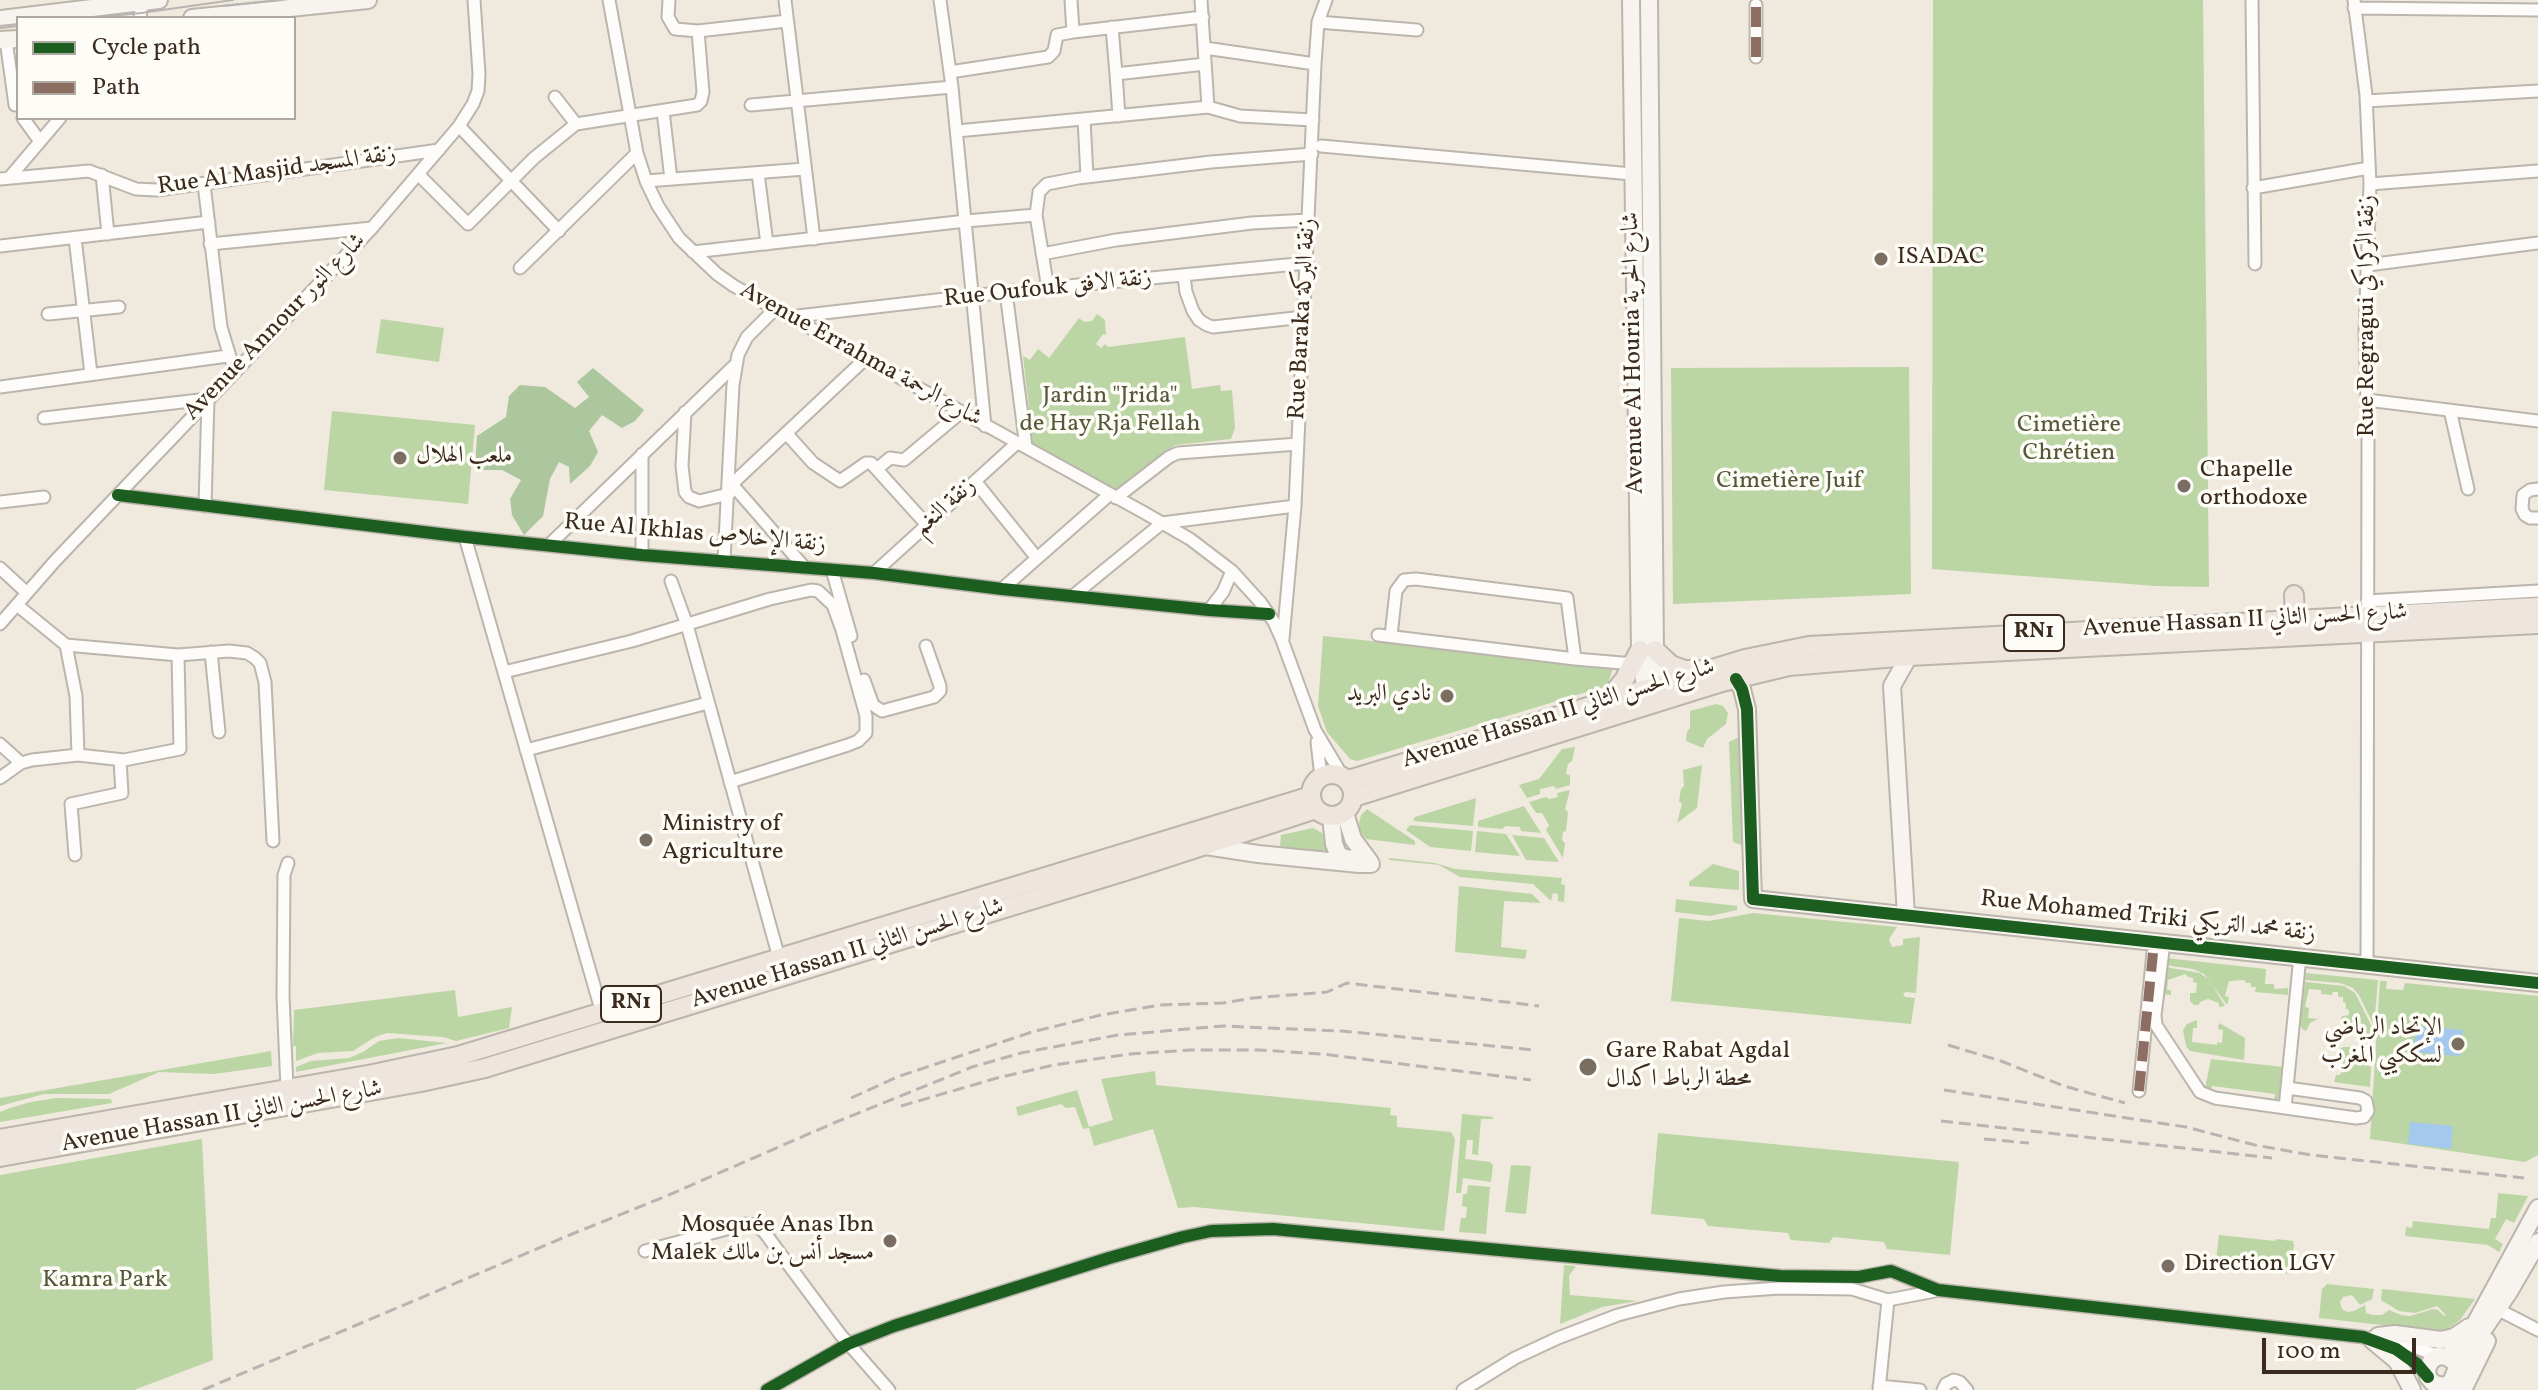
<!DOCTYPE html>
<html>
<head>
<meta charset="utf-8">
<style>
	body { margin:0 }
	#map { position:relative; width:2538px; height:1390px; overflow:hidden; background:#f0e9de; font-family:Vollkorn,serif }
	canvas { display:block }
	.legend { position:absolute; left:16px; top:16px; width:280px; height:104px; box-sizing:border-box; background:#fdfcf7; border:2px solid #afa8a0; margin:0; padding:10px 14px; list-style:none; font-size:24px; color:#3b2a1e }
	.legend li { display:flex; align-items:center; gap:16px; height:40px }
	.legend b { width:40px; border:2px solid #afa8a0 }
	.scale { position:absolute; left:2262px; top:1338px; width:154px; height:36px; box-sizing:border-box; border:4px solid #3b2a1e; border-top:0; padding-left:10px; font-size:24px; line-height:28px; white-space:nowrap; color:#3b2a1e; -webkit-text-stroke:6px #fdfcf7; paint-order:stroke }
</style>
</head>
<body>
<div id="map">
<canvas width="2538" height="1390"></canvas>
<ul class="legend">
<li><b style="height:10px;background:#1b5e20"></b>Cycle path</li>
<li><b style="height:10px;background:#8d6e63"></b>Path</li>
</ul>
<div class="scale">100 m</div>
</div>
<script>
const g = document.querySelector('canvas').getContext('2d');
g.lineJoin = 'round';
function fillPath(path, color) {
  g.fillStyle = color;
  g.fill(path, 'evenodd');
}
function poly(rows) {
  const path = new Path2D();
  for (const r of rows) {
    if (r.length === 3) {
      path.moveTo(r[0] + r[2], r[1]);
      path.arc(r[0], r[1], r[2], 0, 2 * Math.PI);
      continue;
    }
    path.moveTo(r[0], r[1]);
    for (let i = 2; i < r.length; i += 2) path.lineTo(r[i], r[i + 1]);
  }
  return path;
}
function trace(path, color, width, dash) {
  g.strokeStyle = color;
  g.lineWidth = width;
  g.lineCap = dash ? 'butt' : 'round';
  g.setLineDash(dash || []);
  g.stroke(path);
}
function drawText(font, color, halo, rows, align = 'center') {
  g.font = font + ' Vollkorn,Amiri,serif';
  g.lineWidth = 7;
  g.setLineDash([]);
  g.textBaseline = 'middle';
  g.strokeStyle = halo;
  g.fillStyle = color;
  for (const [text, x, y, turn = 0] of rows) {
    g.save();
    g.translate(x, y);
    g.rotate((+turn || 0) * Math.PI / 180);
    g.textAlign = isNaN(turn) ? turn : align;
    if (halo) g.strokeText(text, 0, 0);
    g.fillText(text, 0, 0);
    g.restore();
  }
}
const green = poly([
	[1933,0,2203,0,2209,587,2156,586,1932,569],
	[1097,314,1105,320,1106,335,1103,334,1096,344,1101,348,1105,344,1108,347,1185,337,1192,389,1220,385,1221,391,1232,390,1235,428,1231,439,1175,445,1116,489,1033,445,1023,356,1030,360,1038,349,1049,358,1079,318,1084,322,1092,321],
	[381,319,444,328,439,362,376,353],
	[1909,367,1911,594,1673,604,1671,368],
	[332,411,475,425,468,504,324,490],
	[1323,636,1614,666,1607,686,1357,761,1350,759,1327,732,1318,706],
	[1716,704,1723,706,1728,713,1726,724,1707,739,1703,748,1686,741,1687,732,1690,728,1690,711],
	[1741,736,1744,846,1733,842,1729,742],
	[1575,747,1572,761,1568,764,1566,774,1570,775,1570,785,1556,789,1554,786,1540,789,1540,794,1527,798,1519,785,1539,779,1562,749],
	[1702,765,1697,808,1677,823,1682,804,1679,801,1681,789,1684,786,1683,770],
	[1570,790,1565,809,1568,812,1566,831,1563,832,1562,840,1565,843,1563,858,1546,830,1549,825,1542,813,1536,813,1529,802,1546,797,1549,799,1558,797,1557,793],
	[1476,798,1473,826,1413,821,1415,817],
	[1524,806,1541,833,1521,831,1520,827,1506,826,1502,829,1478,827,1478,821],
	[1367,809,1415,841,1415,845,1366,839,1360,831,1359,823,1361,815],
	[1410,825,1473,831,1471,851,1430,847,1406,830],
	[1313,828,1322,833,1328,851,1280,847,1281,835],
	[1477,831,1506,834,1520,856,1475,852],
	[1512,835,1544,838,1559,862,1526,860],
	[1389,858,1435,863,1455,869,1562,878,1561,884,1565,885,1564,902,1558,901,1558,894,1553,893,1551,901,1533,884,1460,877,1439,865,1389,860],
	[1713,864,1739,871,1739,890,1689,886,1689,882],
	[1459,886,1532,894,1541,903,1504,901,1501,947,1527,950,1525,959,1455,952],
	[1676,899,1737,906,1737,910,1710,916,1675,912],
	[1753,913,1897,927,1889,939,1892,947,1903,945,1903,939,1920,937,1916,993,1906,992,1903,994,1905,997,1915,998,1911,1024,1671,1001,1679,918,1709,921],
	[2166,958,2266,969,2265,984,2274,984,2274,989,2288,988,2288,995,2255,992,2256,987,2251,987,2251,983,2246,983,2244,980,2229,981,2225,996,2229,997,2227,1005,2204,974,2193,969,2165,965],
	[2165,967,2200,973,2209,980,2225,1006,2219,1007,2219,1003,2208,999,2200,1002,2199,1005,2194,1005,2190,1001,2190,993,2196,993,2197,983,2193,982,2193,978,2188,977,2185,974,2168,980,2167,990,2171,990,2171,995,2162,994],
	[2306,973,2378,980,2374,1026,2359,995,2353,988,2340,983,2305,980],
	[2380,981,2387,981,2386,989,2403,990,2405,983,2538,996,2538,1155,2525,1162,2370,1139],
	[2305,982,2344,986,2355,993,2374,1031,2371,1065,2360,1060,2353,1052,2366,1053,2369,1042,2366,1041,2366,1034,2363,1034,2363,1028,2359,1028,2359,1023,2353,1023,2352,1027,2344,1026,2341,1021,2342,1016,2349,1015,2349,1010,2346,1009,2346,1003,2343,1002,2343,997,2338,997,2338,992,2333,992,2332,995,2321,994,2321,990,2309,989,2305,1007,2309,1008,2308,1018,2318,1019,2310,1023,2306,1031,2303,1030,2300,1025],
	[455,990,458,1017,512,1007,509,1028,456,1041,443,1037,387,1033,375,1037,353,1051,318,1053,296,1061,296,1046,293,1046,294,1010],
	[2197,1020,2197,1028,2193,1028,2192,1042,2217,1045,2217,1042,2222,1043,2223,1030,2218,1029,2219,1023,2245,1038,2244,1060,2190,1051,2186,1046,2183,1030,2187,1024],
	[398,1038,447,1043,296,1072,296,1067,311,1061,349,1058,363,1052,379,1041],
	[2343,1047,2350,1047,2349,1054,2371,1067,2370,1087,2334,1082,2336,1075,2340,1075,2344,1068,2342,1056,2339,1055,2339,1050],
	[271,1051,272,1066,214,1074,159,1072,109,1094,44,1094,0,1106,0,1098],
	[2211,1059,2283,1067,2279,1099,2274,1101,2275,1094,2212,1086,2211,1091,2205,1088],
	[1155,1071,1156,1085,1391,1108,1390,1115,1397,1116,1397,1127,1451,1132,1455,1139,1444,1231,1194,1207,1178,1208,1153,1129,1094,1146,1089,1128,1083,1129,1075,1107,1066,1108,1061,1104,1018,1116,1016,1107,1077,1090,1089,1127,1113,1120,1101,1079],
	[56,1098,111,1099,112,1103,0,1122,0,1112,10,1108,31,1102],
	[1462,1114,1493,1117,1493,1119,1481,1119,1478,1155,1472,1154,1473,1140,1467,1140,1465,1159,1490,1162,1493,1165,1491,1182,1463,1178,1461,1193,1456,1193],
	[1658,1133,1959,1162,1950,1255,1887,1249,1884,1242,1833,1237,1829,1243,1791,1240,1788,1233,1708,1226,1704,1219,1651,1214],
	[202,1139,213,1360,134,1390,0,1390,0,1175],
	[1511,1165,1531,1166,1526,1214,1505,1212],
	[1468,1185,1490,1187,1486,1234,1459,1232,1461,1218,1466,1218,1467,1207,1462,1206,1463,1194,1467,1194],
	[2498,1193,2528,1196,2514,1223,2506,1219,2495,1239,2503,1244,2499,1252,2488,1245,2405,1236,2406,1227,2412,1228,2413,1221,2489,1229,2491,1218,2496,1218],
	[2219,1235,2275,1241,2276,1239,2293,1241,2294,1245,2291,1274,2236,1267,2236,1264,2216,1261],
	[1564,1265,1576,1266,1569,1276,1570,1295,1638,1301,1602,1307,1560,1324],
	[2327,1284,2374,1289,2372,1299,2360,1305,2352,1295,2343,1297,2340,1302,2342,1309,2347,1312,2354,1311,2365,1305,2366,1313,2373,1315,2382,1315,2389,1310,2401,1315,2410,1316,2433,1309,2438,1310,2444,1316,2446,1315,2437,1306,2415,1313,2399,1311,2381,1300,2382,1289,2475,1299,2460,1320,2444,1332,2319,1318,2322,1289]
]);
const forest = poly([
	[593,368,644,410,635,421,622,428,602,415,589,431,598,452,590,466,570,484,569,467,559,462,550,479,543,516,524,535,512,515,510,499,521,480,502,470,475,470,477,436,506,417,509,396,520,385,545,387,575,408,589,397,577,382]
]);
const water = poly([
	[2416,1026,2463,1030,2460,1056,2414,1052],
	[2410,1122,2453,1126,2451,1149,2408,1144]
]);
const street = poly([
	[609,0,637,153,646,181,658,206,679,238,717,274,734,286,1143,512,1190,539,1232,571,1261,603,1274,622,1282,640,1315,730,1343,777],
	[785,0,814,239],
	[940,0,952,87,985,426],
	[1071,0,1073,32],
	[1201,0,1208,107],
	[2252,0,2255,264],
	[2354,0,2366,95,2370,184,2365,333,2368,434,2367,964],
	[2354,8,2538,10],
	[140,18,142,2],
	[1318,22,1417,30],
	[1112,27,1116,74,1205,64],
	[698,31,787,21],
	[6,40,15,105],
	[1205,48,1315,64],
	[1756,57,1756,5],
	[950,72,1048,57,1054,51,1057,35,1073,32,1203,17],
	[1116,74,1119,116],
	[555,97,576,124],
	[2366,101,2538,91],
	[751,105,952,87],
	[663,111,671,179],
	[23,118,39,140],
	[1084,119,1087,177],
	[459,126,559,231],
	[957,131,1208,107,1240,116,1313,120],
	[1321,146,1632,174],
	[758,173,767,244],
	[102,175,108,234],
	[419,175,468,224,534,158,576,124,697,105,701,101,703,92,698,31,675,29,668,17,669,0],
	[9,178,60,118],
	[0,179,89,171,136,189,157,190,439,150],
	[646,181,805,169],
	[204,184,221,327,231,360],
	[2370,184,2538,171],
	[2253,188,2369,168],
	[75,238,91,374],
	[210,244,372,228],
	[0,246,209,222],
	[693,252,966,221,1036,215],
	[1042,254,1116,240,1252,223,1309,220],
	[2368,265,2538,243],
	[520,268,637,153],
	[1184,276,1186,292,1193,311,1199,320,1207,325,1213,327,1304,317],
	[1048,289,1036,215,1039,192,1047,184,1078,178,1211,162,1312,154],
	[1006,292,1026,447],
	[48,314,119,307],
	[789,317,1006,292,1307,263],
	[0,387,228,356],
	[2367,400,2538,421],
	[2450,410,2468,489],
	[685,412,682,466,685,492,689,497,699,501,729,494],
	[44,418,208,399,205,506],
	[786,433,813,463,840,481,866,463,871,463,927,525],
	[877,469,890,458,904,460,960,413],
	[975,481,1036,557],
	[730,482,805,568],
	[732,484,865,359],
	[2538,489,2530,490,2523,495,2522,509,2525,515,2530,518,2538,518],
	[118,495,465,537,642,555,874,573,1002,589,1209,610,1269,614],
	[1116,498,1169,457,1178,453,1298,444],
	[0,502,44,497],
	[465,537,602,1013],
	[550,544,736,364],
	[642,555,642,454],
	[724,560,733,385,738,355,747,337,775,309],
	[0,568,27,593],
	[832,570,851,636],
	[874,573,1017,443],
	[671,581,687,625,779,958],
	[1002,589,1109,495],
	[1074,595,1162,523,1295,506],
	[2367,601,2538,591],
	[17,605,66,645,76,696,78,755],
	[1209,610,1223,592,1232,571],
	[0,624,55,561,372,228,459,126,473,104,478,91,479,74,474,0],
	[1378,635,1575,659,1634,664],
	[1391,636,1396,591,1404,580,1416,579,1567,598,1575,659],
	[1283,639,1295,506,1315,64,1318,22,1326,0],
	[66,645,178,655,229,651,247,653,255,658,260,663,265,682,273,841],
	[211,652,219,732],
	[504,672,632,641,770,599,811,590,818,591,833,605,842,630,866,716,866,733,858,741,848,745,730,782],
	[864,680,873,705,882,711,934,697,940,691,940,686,926,646],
	[1317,742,1321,777],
	[0,744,21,763],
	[526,750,708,703],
	[0,778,21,763,32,760,78,755,124,760,180,749,178,655],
	[75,855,71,804,122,793,120,760],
	[2164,942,2155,1015,2156,1025,2200,1092,2215,1098,2356,1118,2364,1117,2368,1111,2366,1101,2360,1098,2287,1088],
	[287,1089,283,996,284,875,288,863],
	[2139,1091,2153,953],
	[2285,1108,2300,956],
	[645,1251,745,1224,756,1225,765,1233,840,1334,889,1390],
	[2501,1311,2538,1330],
	[2394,1339,2438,1356],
	[1879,1386,1920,1390],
	[767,1390,848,1344,894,1326,1109,1258,1183,1237,1211,1231,1273,1229,1780,1276,1859,1277,1891,1271,1938,1290,2363,1337,2396,1349,2417,1364,2428,1377],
	[1463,1390,1515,1358,1558,1338,1618,1315,1679,1299,1724,1292,1779,1288,1852,1289,1888,1300,1935,1291],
	[1879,1390,1888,1300],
	[1943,1390,1946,1384,1954,1380,1960,1382,1967,1390]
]);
const secondary = poly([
	[1631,0,1640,650,1647,702],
	[1649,0,1655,650,1660,698],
	[192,18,368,0],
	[0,19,159,0],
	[0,40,18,39],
	[1736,679,1742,689,1747,709,1753,899,2538,983],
	[1345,813,1353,839,1370,862],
	[1331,817,1334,844,1338,854,1344,858,1354,859],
	[1206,846,1258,854,1359,864,1371,864],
	[1906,915,1892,686,1909,656],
	[2378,1336,2395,1334,2441,1340,2454,1337,2469,1327],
	[2372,1340,2397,1361,2412,1390],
	[2447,1357,2470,1333,2538,1208],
	[2451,1383,2442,1386,2433,1383,2428,1377,2427,1369,2431,1361,2438,1356,2447,1357,2453,1361],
	[2448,1390,2456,1370,2509,1292,2538,1242],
	[2463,1390,2487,1341]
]);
const primary = poly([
	[2294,595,2295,620],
	[1655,650,1671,665,1684,670,1698,670],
	[1607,701,1624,680,1640,650],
	[1332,795,21],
	[1348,780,1745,659,1809,646,2538,607],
	[1354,797,1722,682,1789,666,1909,656,2538,624],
	[0,1139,373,1074,458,1056,1311,796],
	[0,1157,421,1082,485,1068,1132,869,1316,809]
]);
const tram = poly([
	[223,6,282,0],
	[89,18,141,13,233,0],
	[0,26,18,24]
]);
const rail = poly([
	[1948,1045,2001,1061,2064,1086,2125,1103],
	[1944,1090,2186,1127,2255,1145,2311,1155,2524,1178],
	[851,1098,897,1077,1032,1032,1101,1015,1160,1005,1223,1003,1253,998,1327,992,1347,983,1539,1006],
	[901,1106,997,1078,1054,1065,1130,1054,1191,1050,1259,1050,1322,1054,1531,1080],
	[1941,1121,2272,1158],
	[1984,1139,2029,1143],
	[203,1390,572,1234,664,1197,836,1122,972,1067,1021,1053,1118,1035,1223,1026,1342,1031,1534,1050]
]);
const quiet = poly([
	[1756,57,1756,5],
	[2139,1091,2153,953]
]);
const cycleway = poly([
	[118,495,465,537,642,555,874,573,1002,589,1209,610,1269,614],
	[1736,679,1742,689,1747,709,1753,899,2538,983],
	[767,1390,848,1344,894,1326,1109,1258,1183,1237,1211,1231,1273,1229,1780,1276,1859,1277,1891,1271,1938,1290,2363,1337,2396,1349,2417,1364,2428,1377]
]);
const markers = [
	[1881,259,8,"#7a6d61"],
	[400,458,8,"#7a6d61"],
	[2184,486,8,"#7a6d61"],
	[1447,696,8,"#7a6d61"],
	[646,840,8,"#7a6d61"],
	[2458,1044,8,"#7a6d61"],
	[1588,1067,10,"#7a6d61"],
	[890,1241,8,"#7a6d61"],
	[2168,1266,8,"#7a6d61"]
];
const shields = [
	[2034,633,60],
	[631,1004,60]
];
const shieldNames = [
	["RN1",2034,633],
	["RN1",631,1004]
];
const streetNames = [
	["Rue Al Masjid زنقة المسجد",277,172,-8],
	["Rue Oufouk زنقة الافق",1048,290,-6],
	["Rue Regragui زنقة الركراكي",2369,316,-90],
	["Rue Baraka زنقة البركة",1304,319,-87],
	["Avenue Annour شارع النور",276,328,-46],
	["Avenue Al Houria شارع الحرية",1635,353,-91],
	["Avenue Errahma شارع الرحمة",860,356,29],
	["زنقة النغم",946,508,-42],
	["Rue Al Ikhlas زنقة الإخلاص",695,535,5],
	["Avenue Hassan II شارع الحسن الثاني",2245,622,-3],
	["Avenue Hassan II شارع الحسن الثاني",1559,715,-17],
	["Rue Mohamed Triki زنقة محمد التريكي",2148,918,6],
	["Avenue Hassan II شارع الحسن الثاني",848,955,-17],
	["Avenue Hassan II شارع الحسن الثاني",222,1118,-10]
];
const poiNames = [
	["ISADAC",1897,259],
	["ملعب الهلال",416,458],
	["Chapelle",2200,472],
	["orthodoxe",2200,500],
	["نادي البريد",1431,696,"right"],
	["Ministry of",662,826],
	["Agriculture",662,854],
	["الإتحاد الرياضي",2442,1030,"right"],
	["لسككيي المغرب",2442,1058,"right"],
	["Gare Rabat Agdal",1606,1053],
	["محطة الرباط اكدال",1606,1081],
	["Mosquée Anas Ibn",874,1227,"right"],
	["Malek مسجد أنس بن مالك",874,1255,"right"],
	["Direction LGV",2184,1266]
];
const parkNames = [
	["Jardin \"Jrida\"",1110,398],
	["de Hay Rja Fellah",1110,426],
	["Cimetière",2069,427],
	["Chrétien",2069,455],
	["Cimetière Juif",1789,483],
	["Kamra Park",105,1282]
];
fillPath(green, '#bcd5a5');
fillPath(forest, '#acc69d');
fillPath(water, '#a4c9ed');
trace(street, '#bbb5ac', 15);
trace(secondary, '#bbb5ac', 20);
trace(primary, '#bbb5ac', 22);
trace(street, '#fdfcfa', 11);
trace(secondary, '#f7f3ef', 16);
trace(primary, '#eee6de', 18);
trace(tram, '#b7b4b1', 2);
trace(rail, '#b7b4b1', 3, [12, 6]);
trace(quiet, '#8d6e63', 10, [20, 10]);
trace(cycleway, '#1b5e20', 12);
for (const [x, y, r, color] of markers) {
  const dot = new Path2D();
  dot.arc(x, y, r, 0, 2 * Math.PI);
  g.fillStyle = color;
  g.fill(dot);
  trace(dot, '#fdfcf7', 3);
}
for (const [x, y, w] of shields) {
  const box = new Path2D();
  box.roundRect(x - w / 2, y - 18, w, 36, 6);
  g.fillStyle = '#fdfcf7';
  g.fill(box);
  trace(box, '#3b2a1e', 2);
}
drawText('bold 22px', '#3b2a1e', null, shieldNames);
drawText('24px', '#3b2a1e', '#fdfcf7', streetNames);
drawText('24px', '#3b2a1e', '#fdfcf7', poiNames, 'left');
drawText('24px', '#555838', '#fdfcf7', parkNames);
</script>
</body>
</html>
